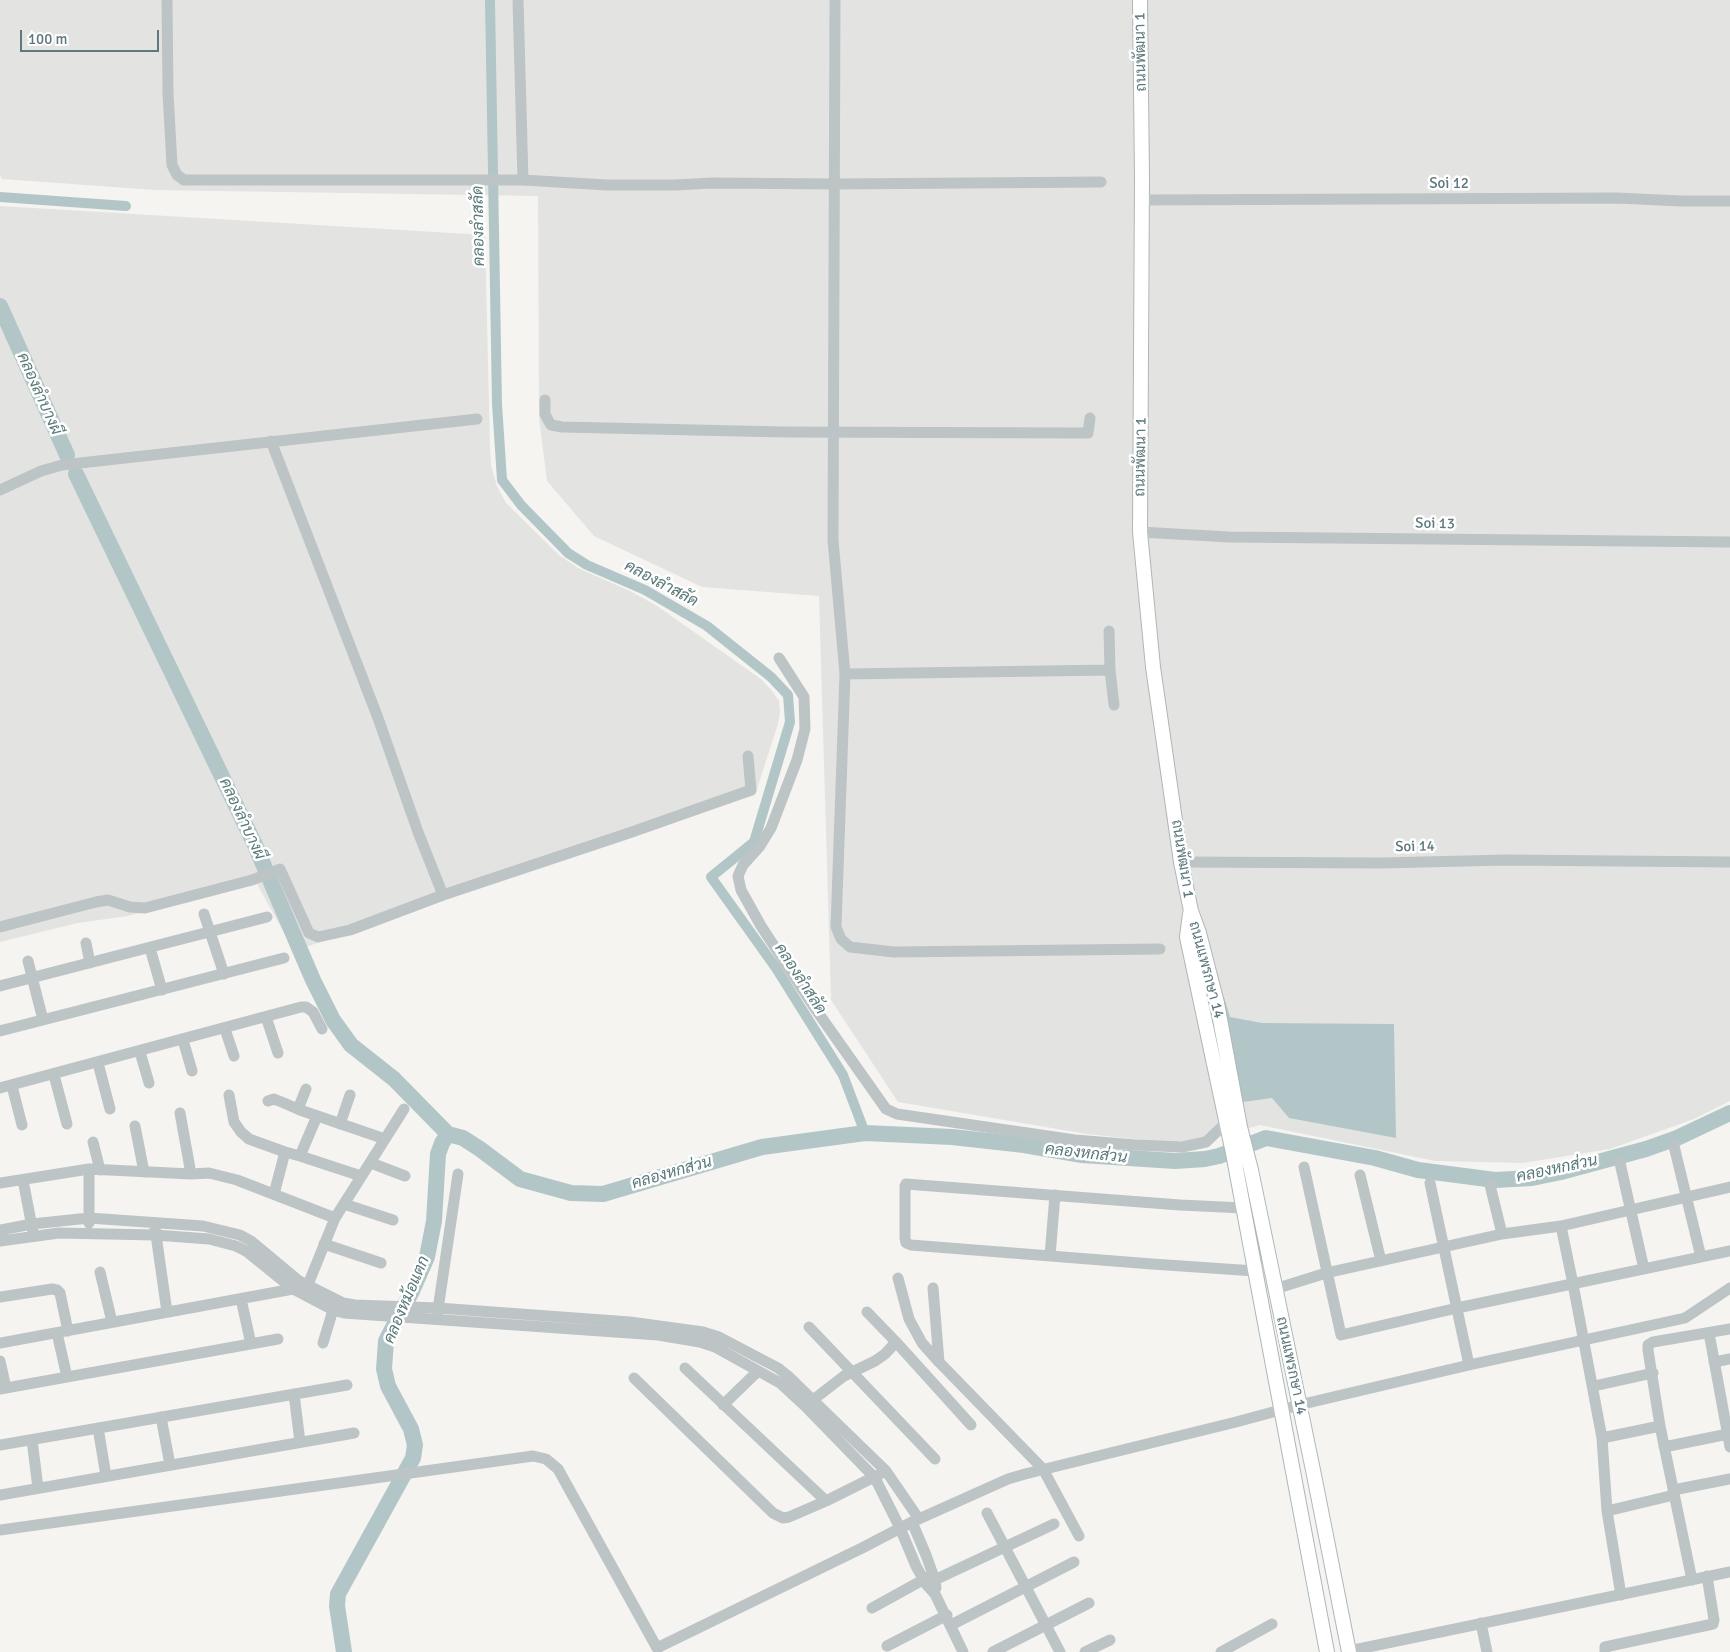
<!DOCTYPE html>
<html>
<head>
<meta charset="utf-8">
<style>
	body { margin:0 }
	#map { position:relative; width:1730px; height:1652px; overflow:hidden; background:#f5f4f1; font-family:Signika,sans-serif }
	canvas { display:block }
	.scale { position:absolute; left:20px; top:30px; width:139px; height:22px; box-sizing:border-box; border:2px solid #5e787e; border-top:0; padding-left:6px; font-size:15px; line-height:18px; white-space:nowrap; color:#5e787e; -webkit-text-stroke:4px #fff; paint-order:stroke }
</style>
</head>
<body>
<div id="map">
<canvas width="1730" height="1652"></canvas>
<div class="scale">100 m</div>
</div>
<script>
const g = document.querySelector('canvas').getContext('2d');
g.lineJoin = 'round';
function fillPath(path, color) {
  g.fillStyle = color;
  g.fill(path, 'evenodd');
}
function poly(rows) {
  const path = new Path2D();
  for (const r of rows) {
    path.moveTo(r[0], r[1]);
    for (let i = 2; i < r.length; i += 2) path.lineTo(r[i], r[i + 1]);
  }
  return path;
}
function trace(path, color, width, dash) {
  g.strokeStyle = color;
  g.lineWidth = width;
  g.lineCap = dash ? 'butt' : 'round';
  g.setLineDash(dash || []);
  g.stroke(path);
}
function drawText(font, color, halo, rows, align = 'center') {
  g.font = font + ' Signika,Sarabun,sans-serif';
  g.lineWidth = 5;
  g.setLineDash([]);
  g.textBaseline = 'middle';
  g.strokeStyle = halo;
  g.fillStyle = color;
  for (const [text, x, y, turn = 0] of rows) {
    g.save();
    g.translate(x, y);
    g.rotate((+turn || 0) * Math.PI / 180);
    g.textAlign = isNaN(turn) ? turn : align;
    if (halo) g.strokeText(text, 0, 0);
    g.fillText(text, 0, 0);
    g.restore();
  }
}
const built = poly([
	[0,0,1730,0,1730,1101,1694,1119,1610,1149,1523,1163,1435,1161,1260,1125,1202,1141,1159,1142,1087,1134,898,1102,831,1000,819,596,702,587,594,536,547,481,539,418,538,196,155,190,2,179,0,175],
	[0,206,485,235,490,448,491,465,497,486,506,503,559,555,578,568,630,591,657,606,761,679,772,691,779,701,780,712,778,724,755,795,294,951,257,884,128,916,78,923,0,942]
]);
const water = poly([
	[1223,994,1230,1017,1262,1023,1394,1024,1396,1138,1289,1118,1272,1098,1243,1102]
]);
const canal = poly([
	[490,0,497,404,502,480,521,505,568,553,587,565,645,590,707,626,771,677,788,695,790,722,754,842,711,877,776,968,843,1075,865,1133],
	[0,197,126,206]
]);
const river = poly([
	[0,306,67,455],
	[76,474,255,845,313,980,333,1020,351,1045,394,1079,448,1134,463,1138,480,1149,520,1179,571,1193,603,1194,762,1147,865,1133,952,1137,1024,1145,1082,1155,1175,1161,1205,1159,1219,1156,1266,1138,1375,1158,1418,1170,1495,1180,1532,1178,1561,1172,1646,1149,1677,1138,1730,1113],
	[344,1652,337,1606,338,1594,413,1458,415,1445,411,1429,388,1386,384,1369,386,1341,412,1291,427,1257,434,1221,438,1154,442,1143,448,1134]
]);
const minor = poly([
	[167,0,168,93,172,165,177,175,184,180,523,180,607,185,675,185,712,183,835,184,1101,182],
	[518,0,523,180],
	[835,0,833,540,845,674,836,927,841,939,850,947,894,952,1160,949],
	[1141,200,1617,198,1681,201,1730,201],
	[545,400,545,414,548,420,551,425,562,427,783,432,1088,433,1090,418],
	[0,490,41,471,62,465,477,419],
	[1140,532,1229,537,1730,542],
	[779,658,804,697,805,729,797,760,771,828,760,846,743,865,738,876,741,890,761,926,814,1007,886,1109,897,1114,1075,1140,1135,1145,1182,1147,1206,1142,1227,1122],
	[1110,670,1114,705],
	[845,674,1110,670,1109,631],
	[1181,862,1382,863,1506,860,1730,862],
	[443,895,629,833,751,790,748,756],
	[204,914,224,974],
	[0,927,96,902,108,900,130,907,145,908,252,880,280,869,309,933,318,937,350,930,443,895,418,832,378,718,271,441],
	[86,943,90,963],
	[150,948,162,990],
	[28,961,43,1020],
	[0,986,267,917],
	[266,1017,278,1053],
	[225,1029,234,1056],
	[0,1031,284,958],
	[183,1040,192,1071],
	[140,1052,149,1083],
	[98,1063,110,1109],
	[54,1075,67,1124],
	[12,1086,22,1125],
	[0,1088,301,1007,306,1007,313,1012,322,1029],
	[229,1095,234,1122,241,1132,249,1139,285,1152,300,1156,361,1176],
	[268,1101,274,1099,284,1103,300,1110,385,1139],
	[298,1109,306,1089],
	[180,1113,191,1174],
	[340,1124,350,1095],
	[135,1126,144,1172],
	[93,1142,100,1170],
	[1674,1146,1701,1257],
	[300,1156,317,1116],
	[371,1163,405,1176],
	[1620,1163,1644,1269],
	[1304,1167,1341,1335,1457,1308,1730,1251],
	[89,1169,89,1223],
	[1360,1175,1381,1261],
	[23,1180,33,1232],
	[0,1183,89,1169,191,1174,209,1173,237,1180,335,1218],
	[1430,1183,1469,1365],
	[1490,1185,1502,1234],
	[274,1194,285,1152],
	[344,1204,393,1220],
	[1243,1208,1180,1205,906,1184,905,1186,905,1238,906,1243,911,1245,1152,1264,1255,1271,1271,1269],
	[1561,1226,1573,1284,1602,1438,1607,1511,1621,1595],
	[155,1228,167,1312],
	[0,1230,32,1224,89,1218,203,1226,240,1235,251,1241,299,1281,343,1303,355,1305,438,1308,630,1322,703,1332,719,1337,778,1368,788,1376,886,1471,919,1519],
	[0,1241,59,1233,155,1235,209,1239,236,1246,246,1251,293,1289,333,1310,344,1313,658,1335,700,1342,715,1347,780,1383,805,1406,875,1478,900,1528,916,1566,926,1584,935,1594,963,1652],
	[324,1244,381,1263],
	[1050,1256,1055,1195],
	[100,1272,112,1322],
	[898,1278,909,1319,922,1343,939,1362],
	[933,1288,939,1362,1043,1469,1079,1536],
	[1275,1289,1326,1273,1502,1234,1561,1226,1730,1187],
	[305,1292,335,1218,404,1109],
	[0,1297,52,1289,57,1290,60,1293,68,1331],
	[241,1299,251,1344],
	[867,1312,896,1342],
	[437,1316,458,1174],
	[809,1327,935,1459],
	[57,1333,67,1377],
	[1709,1333,1730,1447],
	[0,1343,293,1289],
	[323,1343,333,1310],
	[0,1361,6,1388],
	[1714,1362,1730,1359],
	[685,1368,826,1501],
	[634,1378,773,1513,783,1518,789,1517,826,1501,880,1474],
	[1594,1386,1653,1373],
	[0,1389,278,1339],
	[294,1394,300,1442],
	[809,1403,844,1376,875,1361,885,1354,896,1342,971,1425],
	[723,1405,757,1372],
	[161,1417,170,1465],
	[98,1428,106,1476],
	[1602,1438,1660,1426],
	[32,1440,38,1488],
	[0,1445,347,1385],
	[1664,1447,1728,1434],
	[1673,1490,1730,1479],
	[0,1495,354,1433],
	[1607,1511,1674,1495],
	[987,1513,1060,1652],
	[912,1522,926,1555,935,1580,936,1588],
	[0,1530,533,1456,546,1459,558,1469,657,1648,862,1548,912,1522,1008,1479,1025,1474,1236,1422,1299,1405,1469,1365,1685,1318,1730,1288],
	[1692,1580,1660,1426,1648,1350,1648,1345,1653,1342,1730,1329],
	[926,1584,1054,1524],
	[872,1608,930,1576],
	[1481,1623,1487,1652],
	[951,1625,1074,1562],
	[887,1646,947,1615],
	[1349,1651,1730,1572],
	[993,1652,1089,1603],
	[1085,1652,1110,1640],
	[1221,1652,1272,1624],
	[1605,1652,1605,1647,1713,1624,1714,1620,1707,1576]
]);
const major = poly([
	[1140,0,1142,178,1140,532,1153,667,1181,862,1191,911,1199,933,1217,1003,1240,1127,1251,1170,1314,1475,1349,1652],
	[1190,914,1187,937,1233,1153,1327,1652]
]);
const streetNames = [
	["ถนนพัฒนา 1",1141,52,-91],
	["Soi 12",1449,184],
	["ถนนพัฒนา 1",1141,457,-89],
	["Soi 13",1435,524,1],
	["Soi 14",1415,847,-1],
	["ถนนพัฒนา 1",1182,859,81],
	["ถนนแพรกษา 14",1206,970,75],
	["ถนนแพรกษา 14",1291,1366,78]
];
const waterNames = [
	["คลองลำสลัด",479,226,-91],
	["คลองลำบางผี",39,394,66],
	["คลองลำสลัด",661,584,28],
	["คลองลำบางผี",242,819,65],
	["คลองลำสลัด",800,979,57],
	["คลองหกส่วน",1086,1154,6],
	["คลองหกส่วน",1557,1169,-12],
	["คลองหกส่วน",672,1173,-16],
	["คลองหม้อแตก",407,1300,-67]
];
fillPath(built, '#e3e4e2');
fillPath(water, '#b3c6c7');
trace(canal, '#b3c6c7', 10);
trace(river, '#b3c6c7', 16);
trace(major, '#aeb6b8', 16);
trace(minor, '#bdc4c6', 11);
trace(major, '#fff', 14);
drawText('15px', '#5e787e', '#fff', streetNames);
drawText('italic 16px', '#59797a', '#fff', waterNames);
</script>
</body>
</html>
